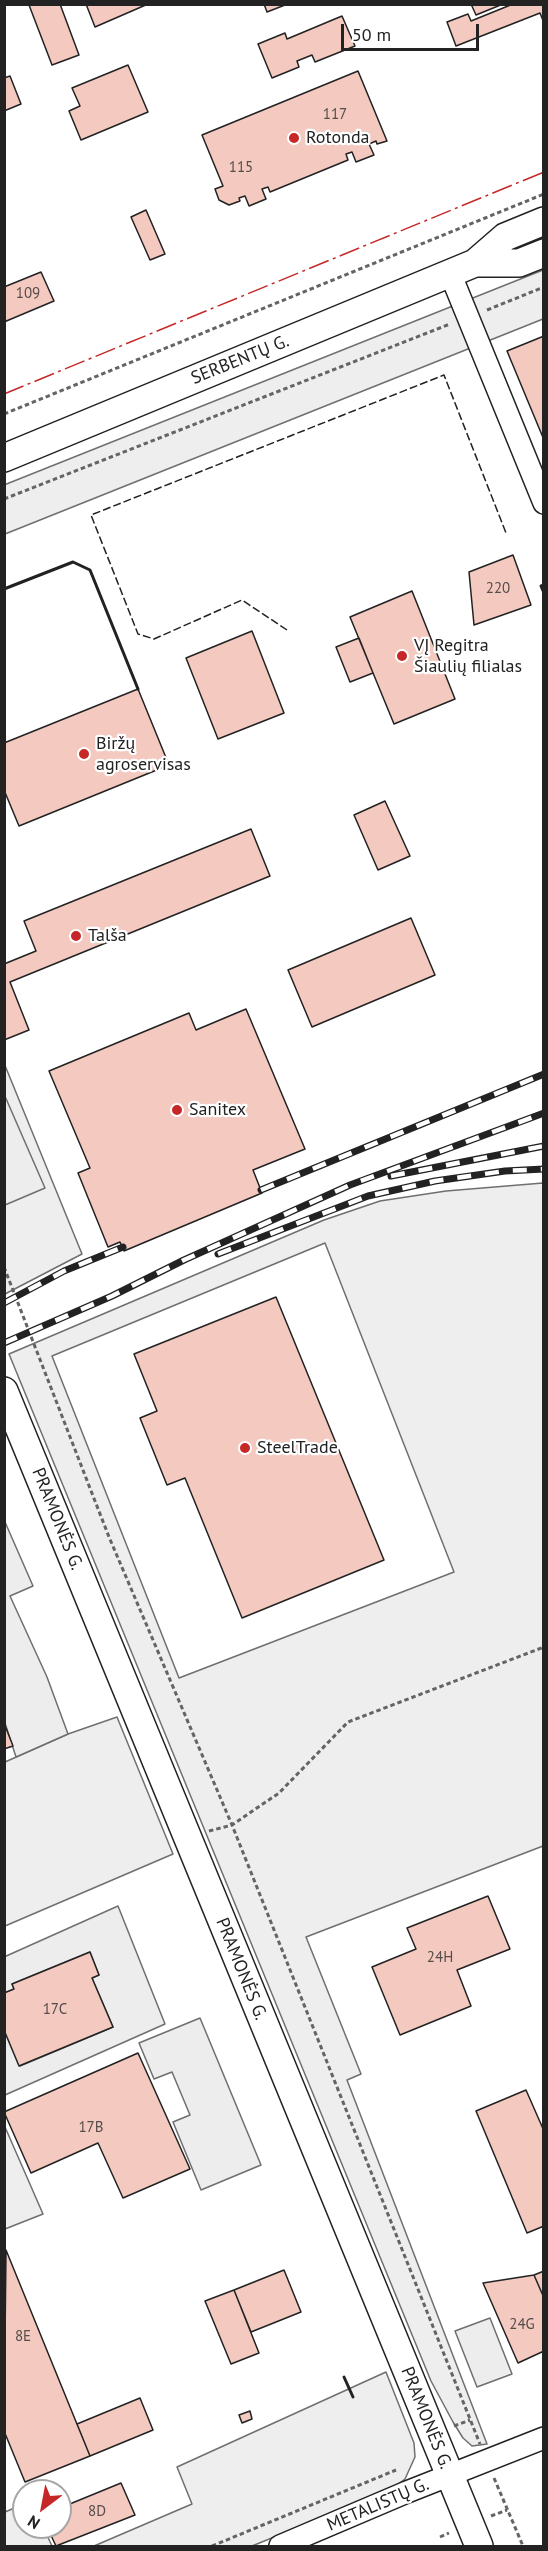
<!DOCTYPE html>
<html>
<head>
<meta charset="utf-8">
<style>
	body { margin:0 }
	#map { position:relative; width:548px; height:2551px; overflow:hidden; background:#fff; font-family:"PT Sans",sans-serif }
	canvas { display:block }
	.frame { position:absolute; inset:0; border:6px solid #222; pointer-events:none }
	.north { position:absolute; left:12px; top:2479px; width:60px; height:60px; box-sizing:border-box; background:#fff; border:2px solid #a7a7a7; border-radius:50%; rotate:212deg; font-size:16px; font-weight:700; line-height:24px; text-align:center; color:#222 }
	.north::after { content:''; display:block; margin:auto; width:21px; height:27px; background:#c62828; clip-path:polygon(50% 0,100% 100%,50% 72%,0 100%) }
	.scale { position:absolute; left:341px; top:24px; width:138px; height:27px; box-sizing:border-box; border:3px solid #222; border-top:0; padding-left:8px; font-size:18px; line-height:21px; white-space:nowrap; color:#222; -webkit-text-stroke:4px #fff; paint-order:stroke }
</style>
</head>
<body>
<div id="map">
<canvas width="548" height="2551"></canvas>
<div class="frame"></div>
<div class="north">N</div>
<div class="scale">50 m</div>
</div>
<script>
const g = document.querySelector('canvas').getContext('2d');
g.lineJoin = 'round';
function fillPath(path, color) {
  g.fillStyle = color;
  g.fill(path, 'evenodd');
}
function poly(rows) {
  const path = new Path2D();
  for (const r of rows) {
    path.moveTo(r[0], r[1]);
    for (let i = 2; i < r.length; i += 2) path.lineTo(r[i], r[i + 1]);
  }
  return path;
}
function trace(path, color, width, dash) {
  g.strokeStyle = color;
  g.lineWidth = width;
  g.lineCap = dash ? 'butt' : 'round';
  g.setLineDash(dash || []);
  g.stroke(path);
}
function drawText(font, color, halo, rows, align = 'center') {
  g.font = font + ' "PT Sans",sans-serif';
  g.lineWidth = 4.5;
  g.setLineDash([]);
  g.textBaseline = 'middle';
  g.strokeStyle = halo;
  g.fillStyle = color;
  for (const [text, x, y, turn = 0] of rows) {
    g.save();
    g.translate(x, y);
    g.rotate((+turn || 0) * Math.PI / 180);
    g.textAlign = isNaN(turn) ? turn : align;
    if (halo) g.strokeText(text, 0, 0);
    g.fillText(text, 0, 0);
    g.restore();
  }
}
const green = poly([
	[543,270,543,319,5,534,4,485,543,270],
	[4,1063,82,1254,5,1294,4,1294,4,1063],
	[543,1183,543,1846,306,1937,361,2074,347,2080,487,2444,472,2446,463,2438,453,2422,431,2381,9,1354,324,1220,380,1201,446,1191,543,1183],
	[325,1243,454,1572,179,1678,52,1356,325,1243],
	[117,1717,173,1854,5,1926,5,1762,68,1734,117,1717],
	[5,2127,43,2214,5,2229,4,2229,5,2127],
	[386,2372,414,2443,415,2457,405,2479,390,2490,252,2546,94,2546,192,2504,177,2467,386,2372],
	[24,2504,24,2527,43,2527,52,2546,5,2546,5,2512,24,2504]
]);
const parking = poly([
	[4,1094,45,1188,5,1205,4,1205,4,1094],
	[5,1522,33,1586,10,1596,47,1677,68,1734,16,1757,5,1723,5,1522],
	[118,1906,165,2024,5,2095,4,2030,20,2066,113,2027,92,1978,99,1975,90,1952,12,1984,14,1989,5,1993,4,1957,118,1906],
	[200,2018,261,2165,201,2190,173,2122,190,2115,172,2072,154,2079,139,2043,200,2018],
	[490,2318,512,2374,477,2387,455,2331,490,2318]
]);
const building = poly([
	[60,4,79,55,52,65,29,5,60,4],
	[86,4,148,4,95,27,86,4],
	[264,4,285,4,285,5,267,12,264,4],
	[471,4,503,4,476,15,471,4],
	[513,4,544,4,544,23,540,13,456,46,447,22,468,14,471,21,513,4],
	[342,16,355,46,315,62,312,55,297,61,299,67,272,78,258,44,285,33,287,39,342,16],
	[128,65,148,112,81,140,69,111,80,106,72,88,128,65],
	[358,71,387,141,377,144,376,141,369,144,374,155,356,162,352,152,346,154,348,160,270,192,268,187,262,189,266,199,249,206,245,196,239,198,240,201,229,205,219,200,215,189,223,186,202,135,358,71],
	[10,76,21,104,4,111,4,78,10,76],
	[146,210,165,254,150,260,131,217,146,210],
	[41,272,54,301,4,322,4,287,41,272],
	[544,336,544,440,507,351,544,336],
	[513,555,531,605,474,625,469,572,513,555],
	[412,591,455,699,394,724,350,617,412,591],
	[252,631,284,713,218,739,186,658,252,631],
	[359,638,373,673,350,682,336,647,359,638],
	[138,689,169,765,19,826,4,790,4,743,138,689],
	[385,801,410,856,378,870,354,815,385,801],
	[251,829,270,876,10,982,29,1030,4,1040,4,964,36,951,24,921,251,829],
	[411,918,435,975,312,1027,288,970,411,918],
	[246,1009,305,1149,253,1170,262,1193,124,1251,120,1242,108,1247,78,1173,90,1168,49,1071,189,1013,196,1030,246,1009],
	[276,1297,384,1560,242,1618,185,1478,167,1485,140,1418,157,1411,134,1354,276,1297],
	[4,1723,13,1746,4,1749,4,1723],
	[488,1896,510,1949,457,1970,471,2006,400,2035,372,1967,416,1949,407,1928,488,1896],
	[90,1952,99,1975,92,1978,113,2027,19,2066,4,2030,4,1993,14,1989,12,1984,90,1952],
	[138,2053,190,2169,123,2198,98,2143,31,2173,4,2112,138,2053],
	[526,2090,544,2131,544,2226,527,2233,476,2111,526,2090],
	[6,2250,90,2456,25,2482,4,2431,6,2250],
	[284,2270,301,2312,251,2332,234,2290,284,2270],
	[544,2271,544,2298,534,2275,544,2271],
	[534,2275,544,2298,544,2351,518,2363,483,2283,534,2275],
	[234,2290,259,2353,231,2364,205,2301,234,2290],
	[140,2398,153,2430,90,2456,77,2424,140,2398],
	[250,2411,252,2419,242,2423,239,2415,250,2411],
	[121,2483,135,2515,56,2546,47,2527,60,2527,60,2508,121,2483]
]);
const path = poly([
	[487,310,544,287],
	[4,414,544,194],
	[4,499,450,324],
	[4,1267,109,1537,232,1825,480,2444],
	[209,1831,232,1825,279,1793,348,1722,544,1647],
	[454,2426,470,2420],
	[494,2478,523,2546],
	[491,2516,507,2510],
	[440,2537,449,2533],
	[212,2546,396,2470]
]);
const minor = poly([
	[450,273,544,503],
	[280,2546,407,2492,544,2438]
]);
const major = poly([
	[475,263,519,263,544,253],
	[4,458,475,263,505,237,544,221],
	[4,1391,479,2546]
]);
const rail = poly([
	[391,1176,544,1146],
	[261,1190,544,1074],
	[218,1254,368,1196,435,1181,505,1171,544,1169],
	[4,1303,64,1271,123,1247],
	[4,1343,112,1296,184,1260,350,1185,544,1113]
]);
const fence = poly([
	[287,630,242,600,154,639,138,634,91,515,444,375,506,533]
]);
const wall = poly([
	[544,585,541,586,544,593],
	[4,589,73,562,90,570,138,689],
	[344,2377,353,2397]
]);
const power = poly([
	[4,394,544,172]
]);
const markers = [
	[294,138,6,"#c62828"],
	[402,656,6,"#c62828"],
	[84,754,6,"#c62828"],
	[76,936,6,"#c62828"],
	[177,1110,6,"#c62828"],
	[245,1448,6,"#c62828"]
];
const numberNames = [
	["117",335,115],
	["115",241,168],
	["109",28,294],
	["220",498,589],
	["24H",440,1958],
	["17C",55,2010],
	["17B",91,2128],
	["24G",522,2325],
	["8E",23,2337],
	["8D",97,2512]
];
const poiNames = [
	["Rotonda",306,138],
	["VĮ Regitra",414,646],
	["Šiaulių filialas",414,667],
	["Biržų",96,744],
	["agroservisas",96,765],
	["Talša",88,936],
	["Sanitex",189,1110],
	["SteelTrade",257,1448]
];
const streetNames = [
	["SERBENTŲ G.",240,360,-22],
	["PRAMONĖS G.",57,1519,68],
	["PRAMONĖS G.",241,1969,68],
	["PRAMONĖS G.",426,2418,68],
	["METALISTŲ G.",378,2505,-23]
];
fillPath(green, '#eee');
trace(green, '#6f6f6f', 1.5);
fillPath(parking, '#ededed');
trace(parking, '#6f6f6f', 1.5);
fillPath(building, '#f3c9c0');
trace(building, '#222', 1.5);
trace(minor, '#222', 24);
trace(major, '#222', 30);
trace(path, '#646464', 3, [4.5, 3]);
trace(minor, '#fff', 21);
trace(major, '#fff', 27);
trace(rail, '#222', 7);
trace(rail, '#fff', 4.5, [14]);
trace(fence, '#222', 1.5, [8, 3]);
trace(wall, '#222', 3);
trace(power, '#c62828', 1.5, [21, 4.5, 3, 4.5]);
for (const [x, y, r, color] of markers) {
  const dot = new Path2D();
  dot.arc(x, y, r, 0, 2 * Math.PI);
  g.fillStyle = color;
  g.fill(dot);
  trace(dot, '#fff', 2);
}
drawText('15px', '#564c4a', null, numberNames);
drawText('18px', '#222', '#fff', poiNames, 'left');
drawText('18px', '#222', '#fff', streetNames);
</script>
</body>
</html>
